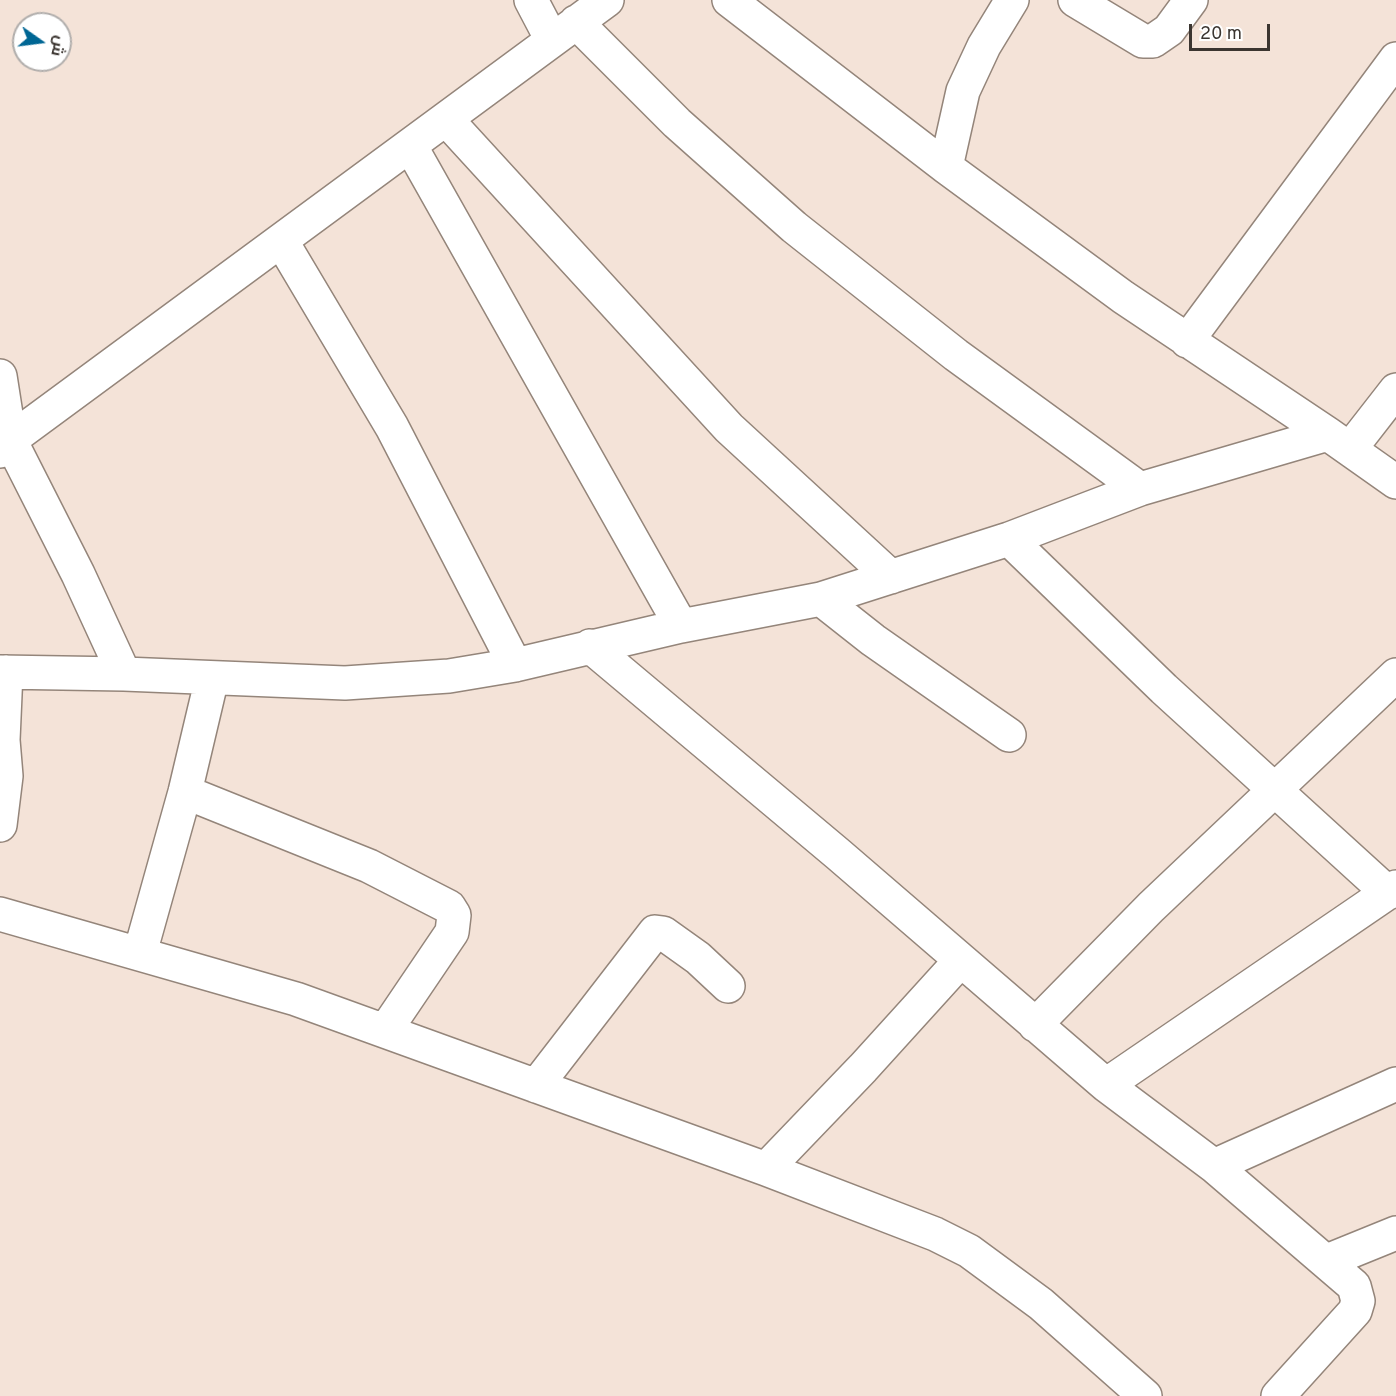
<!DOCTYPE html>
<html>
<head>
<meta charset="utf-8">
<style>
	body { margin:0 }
	#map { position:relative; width:1396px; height:1396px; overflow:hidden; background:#f4e3d8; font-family:Overpass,Cairo,sans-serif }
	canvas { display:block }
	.north { position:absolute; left:12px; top:12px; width:60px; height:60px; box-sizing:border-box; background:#fff; border:2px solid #b1aeac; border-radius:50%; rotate:104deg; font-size:16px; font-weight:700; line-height:24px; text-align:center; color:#3b3530 }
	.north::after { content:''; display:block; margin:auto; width:21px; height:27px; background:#006694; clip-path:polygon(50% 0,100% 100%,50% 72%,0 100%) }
	.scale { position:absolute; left:1189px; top:24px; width:81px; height:27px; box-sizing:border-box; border:3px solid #3b3530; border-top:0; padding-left:8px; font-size:18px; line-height:21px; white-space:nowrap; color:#3b3530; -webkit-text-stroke:4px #fff; paint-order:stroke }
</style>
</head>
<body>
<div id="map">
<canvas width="1396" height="1396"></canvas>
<div class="north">ش</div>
<div class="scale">20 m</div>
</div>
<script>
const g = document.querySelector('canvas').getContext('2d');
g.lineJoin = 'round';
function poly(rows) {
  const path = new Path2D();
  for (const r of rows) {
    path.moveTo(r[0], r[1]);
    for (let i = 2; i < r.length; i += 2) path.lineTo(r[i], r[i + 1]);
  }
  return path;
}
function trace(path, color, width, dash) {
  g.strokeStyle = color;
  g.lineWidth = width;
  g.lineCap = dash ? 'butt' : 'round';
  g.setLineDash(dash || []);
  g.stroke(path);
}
const minor = poly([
	[531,0,552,40],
	[729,0,946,167,1123,297,1328,434],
	[1075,0,1143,41,1153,41,1169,30,1191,0],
	[576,22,677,123,794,227,956,355,1140,489],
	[446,119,729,428,891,577],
	[411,147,681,626],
	[946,167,963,91,984,46,1012,0],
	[282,242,392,427,515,665],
	[1187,341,1396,59],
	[0,376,10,440,78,574,124,674],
	[1350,449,1396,390],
	[0,451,10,440,607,0],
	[1009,539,1164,689,1388,893],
	[821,599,873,640,1009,735],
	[590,646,838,854,1106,1085,1214,1166,1354,1286,1358,1301,1355,1311,1278,1396],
	[0,672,124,674,345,683,449,676,515,665,681,626,821,599,1009,539,1140,489,1328,434,1396,482],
	[185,792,369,866,449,907,454,915,452,932,385,1031],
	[0,825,6,776,3,740,6,672],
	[0,914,296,999,766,1169,935,1234,969,1251,1041,1304,1145,1396],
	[140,953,185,792,212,678],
	[1035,1025,1151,907,1396,675],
	[1106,1085,1396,887],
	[536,1086,655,932,663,933,698,958,728,986],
	[1214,1166,1396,1084],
	[766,1169,863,1068,961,960],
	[1327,1261,1396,1233]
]);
trace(minor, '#94857a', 36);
trace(minor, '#fff', 33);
</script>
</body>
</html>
